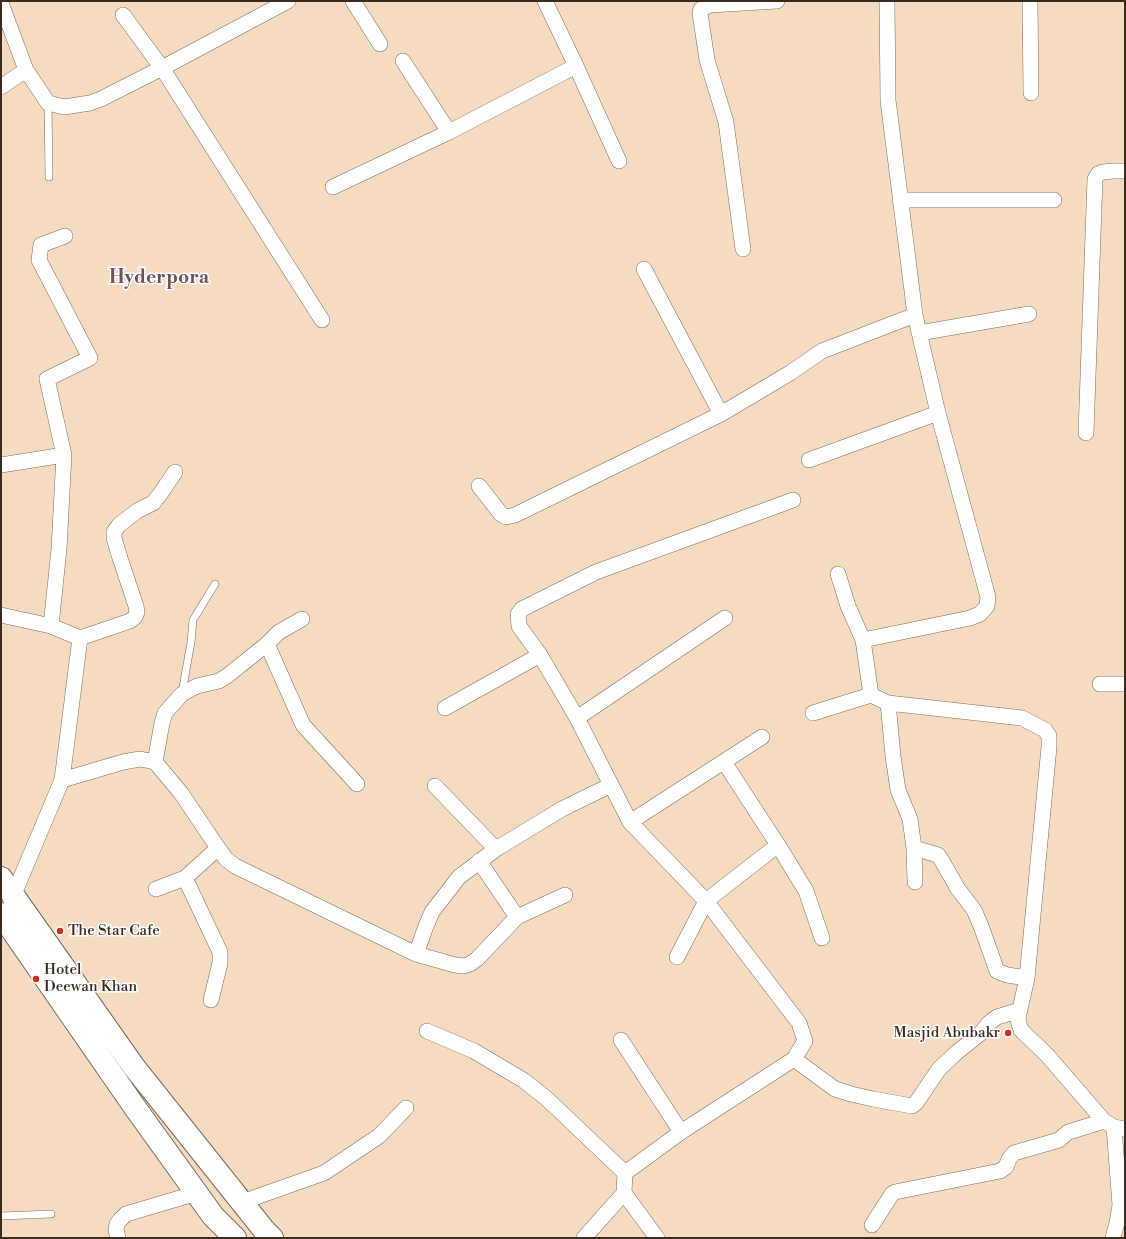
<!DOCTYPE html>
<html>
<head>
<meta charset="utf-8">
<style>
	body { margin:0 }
	#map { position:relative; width:1126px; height:1239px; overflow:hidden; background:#f5dcc1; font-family:"Libre Bodoni",serif }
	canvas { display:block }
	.frame { position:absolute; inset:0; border:2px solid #3b2a1e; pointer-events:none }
</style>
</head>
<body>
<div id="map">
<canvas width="1126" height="1239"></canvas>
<div class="frame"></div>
</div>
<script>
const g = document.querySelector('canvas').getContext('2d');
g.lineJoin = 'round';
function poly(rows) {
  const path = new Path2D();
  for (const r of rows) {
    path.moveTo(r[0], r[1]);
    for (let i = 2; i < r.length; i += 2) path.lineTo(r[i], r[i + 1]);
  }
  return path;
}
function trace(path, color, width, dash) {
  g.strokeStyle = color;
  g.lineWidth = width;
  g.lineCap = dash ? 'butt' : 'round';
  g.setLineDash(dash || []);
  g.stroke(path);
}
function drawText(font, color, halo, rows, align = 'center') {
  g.font = font + ' "Libre Bodoni",serif';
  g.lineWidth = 3;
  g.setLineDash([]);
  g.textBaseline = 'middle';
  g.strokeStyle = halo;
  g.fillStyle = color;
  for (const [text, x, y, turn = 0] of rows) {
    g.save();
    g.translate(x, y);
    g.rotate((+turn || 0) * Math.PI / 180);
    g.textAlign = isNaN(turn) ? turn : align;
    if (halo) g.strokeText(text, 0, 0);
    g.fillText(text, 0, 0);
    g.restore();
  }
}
const lane = poly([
	[48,103,49,177],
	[182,693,191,642,193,620,215,584],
	[1,1216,51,1214]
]);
const street = poly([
	[353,1,380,44],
	[545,1,576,66,619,161],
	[1030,1,1031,93],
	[1,3,26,70,48,103,64,107,90,103,101,99,162,68,288,1],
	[123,15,162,68,322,320],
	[403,61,449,132],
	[1,87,26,70],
	[333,187,449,132,576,66],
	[900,200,1054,200],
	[743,249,726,122,707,60,700,13,701,9,710,5,777,1],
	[644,269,721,414],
	[919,333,1029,314],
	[1086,433,1095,179,1098,174,1103,172,1113,171,1125,171],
	[809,460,938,413],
	[1,465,64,455],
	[479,486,501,514,506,517,515,515,721,414,790,373,822,351,915,315],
	[838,574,848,606,863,640,871,695,888,703,1022,718,1045,730,1049,736,1049,747,1027,978,1018,1018,1019,1024,1021,1030,1047,1055,1104,1121,1114,1127,1125,1129],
	[1,615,51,626,80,638,62,780,11,901],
	[51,626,59,549,64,455,47,379,90,358,39,260,41,245,65,236],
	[80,638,130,621,135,617,137,612,136,606,120,558,114,538,114,532,119,525,137,511,153,503,161,493,175,472],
	[863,640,970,618,980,614,987,606,988,597,938,413,915,315,888,100,887,1],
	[267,644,279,632,302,619],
	[1100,684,1125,684],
	[888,703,893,756,898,790,910,819,914,848,915,882],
	[445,708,540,655],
	[813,713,871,695],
	[577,718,725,618],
	[155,762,162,723,165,713,173,704,182,694,197,686,219,681,227,676,267,644,303,725,357,784],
	[62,780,123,762,140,759,155,762,181,793,218,848,226,859,235,866,416,954,455,965,464,966,470,964,477,959,517,917,565,895],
	[435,786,496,849],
	[630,822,762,737],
	[778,845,806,891,822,938],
	[914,848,938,855,942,861,958,889,974,910,981,926,997,971,1007,975,1027,978],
	[479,861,517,917],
	[185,878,220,952,220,963,211,1000],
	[156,889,185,878,218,848],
	[416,954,426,926,432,912,459,877,496,849,562,809,611,785],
	[677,957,706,901,778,845,724,762],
	[427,1031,474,1051,523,1080,546,1098,625,1173,624,1193],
	[621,1040,681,1132],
	[794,1059,835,1089,851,1094,873,1099,912,1106,916,1103,939,1069,956,1053,981,1033,989,1023,997,1017,1020,1010],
	[625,1173,681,1132,794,1059,805,1041,799,1023,706,901,630,822,577,718,540,655,519,626,518,614,522,609,596,572,793,500],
	[242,1202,324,1173,379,1136,406,1108],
	[872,1225,892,1194,895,1192,1000,1171,1006,1167,1009,1159,1014,1153,1059,1140,1068,1132,1072,1131,1104,1121],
	[118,1238,116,1230,117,1224,120,1220,126,1214,197,1193],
	[584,1238,624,1193,657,1238],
	[1113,1238,1117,1223,1120,1205,1114,1127]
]);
const primary = poly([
	[1,878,134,1067,264,1230,272,1238],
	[1,914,136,1109,213,1216,235,1238]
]);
const markers = [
	[60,931,4,"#c8321e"],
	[36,979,4,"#c8321e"],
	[1008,1033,4,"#c8321e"]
];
const poiNames = [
	["The Star Cafe",68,931],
	["Hotel",44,970],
	["Deewan Khan",44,987],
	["Masjid Abubakr",1000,1033,"right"]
];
const districtNames = [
	["Hyderpora",159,278]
];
trace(lane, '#7c6857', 8);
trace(street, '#7c6857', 16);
trace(primary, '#7c6857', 24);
trace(lane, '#fff', 7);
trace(street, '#fff', 15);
trace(primary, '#fff', 22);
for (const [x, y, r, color] of markers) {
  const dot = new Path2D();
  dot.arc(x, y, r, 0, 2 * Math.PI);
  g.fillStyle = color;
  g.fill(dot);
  trace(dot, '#fff', 1.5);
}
drawText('15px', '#3b2a1e', '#fff', poiNames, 'left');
drawText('bold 19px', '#6d525d', '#fff', districtNames);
</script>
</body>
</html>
